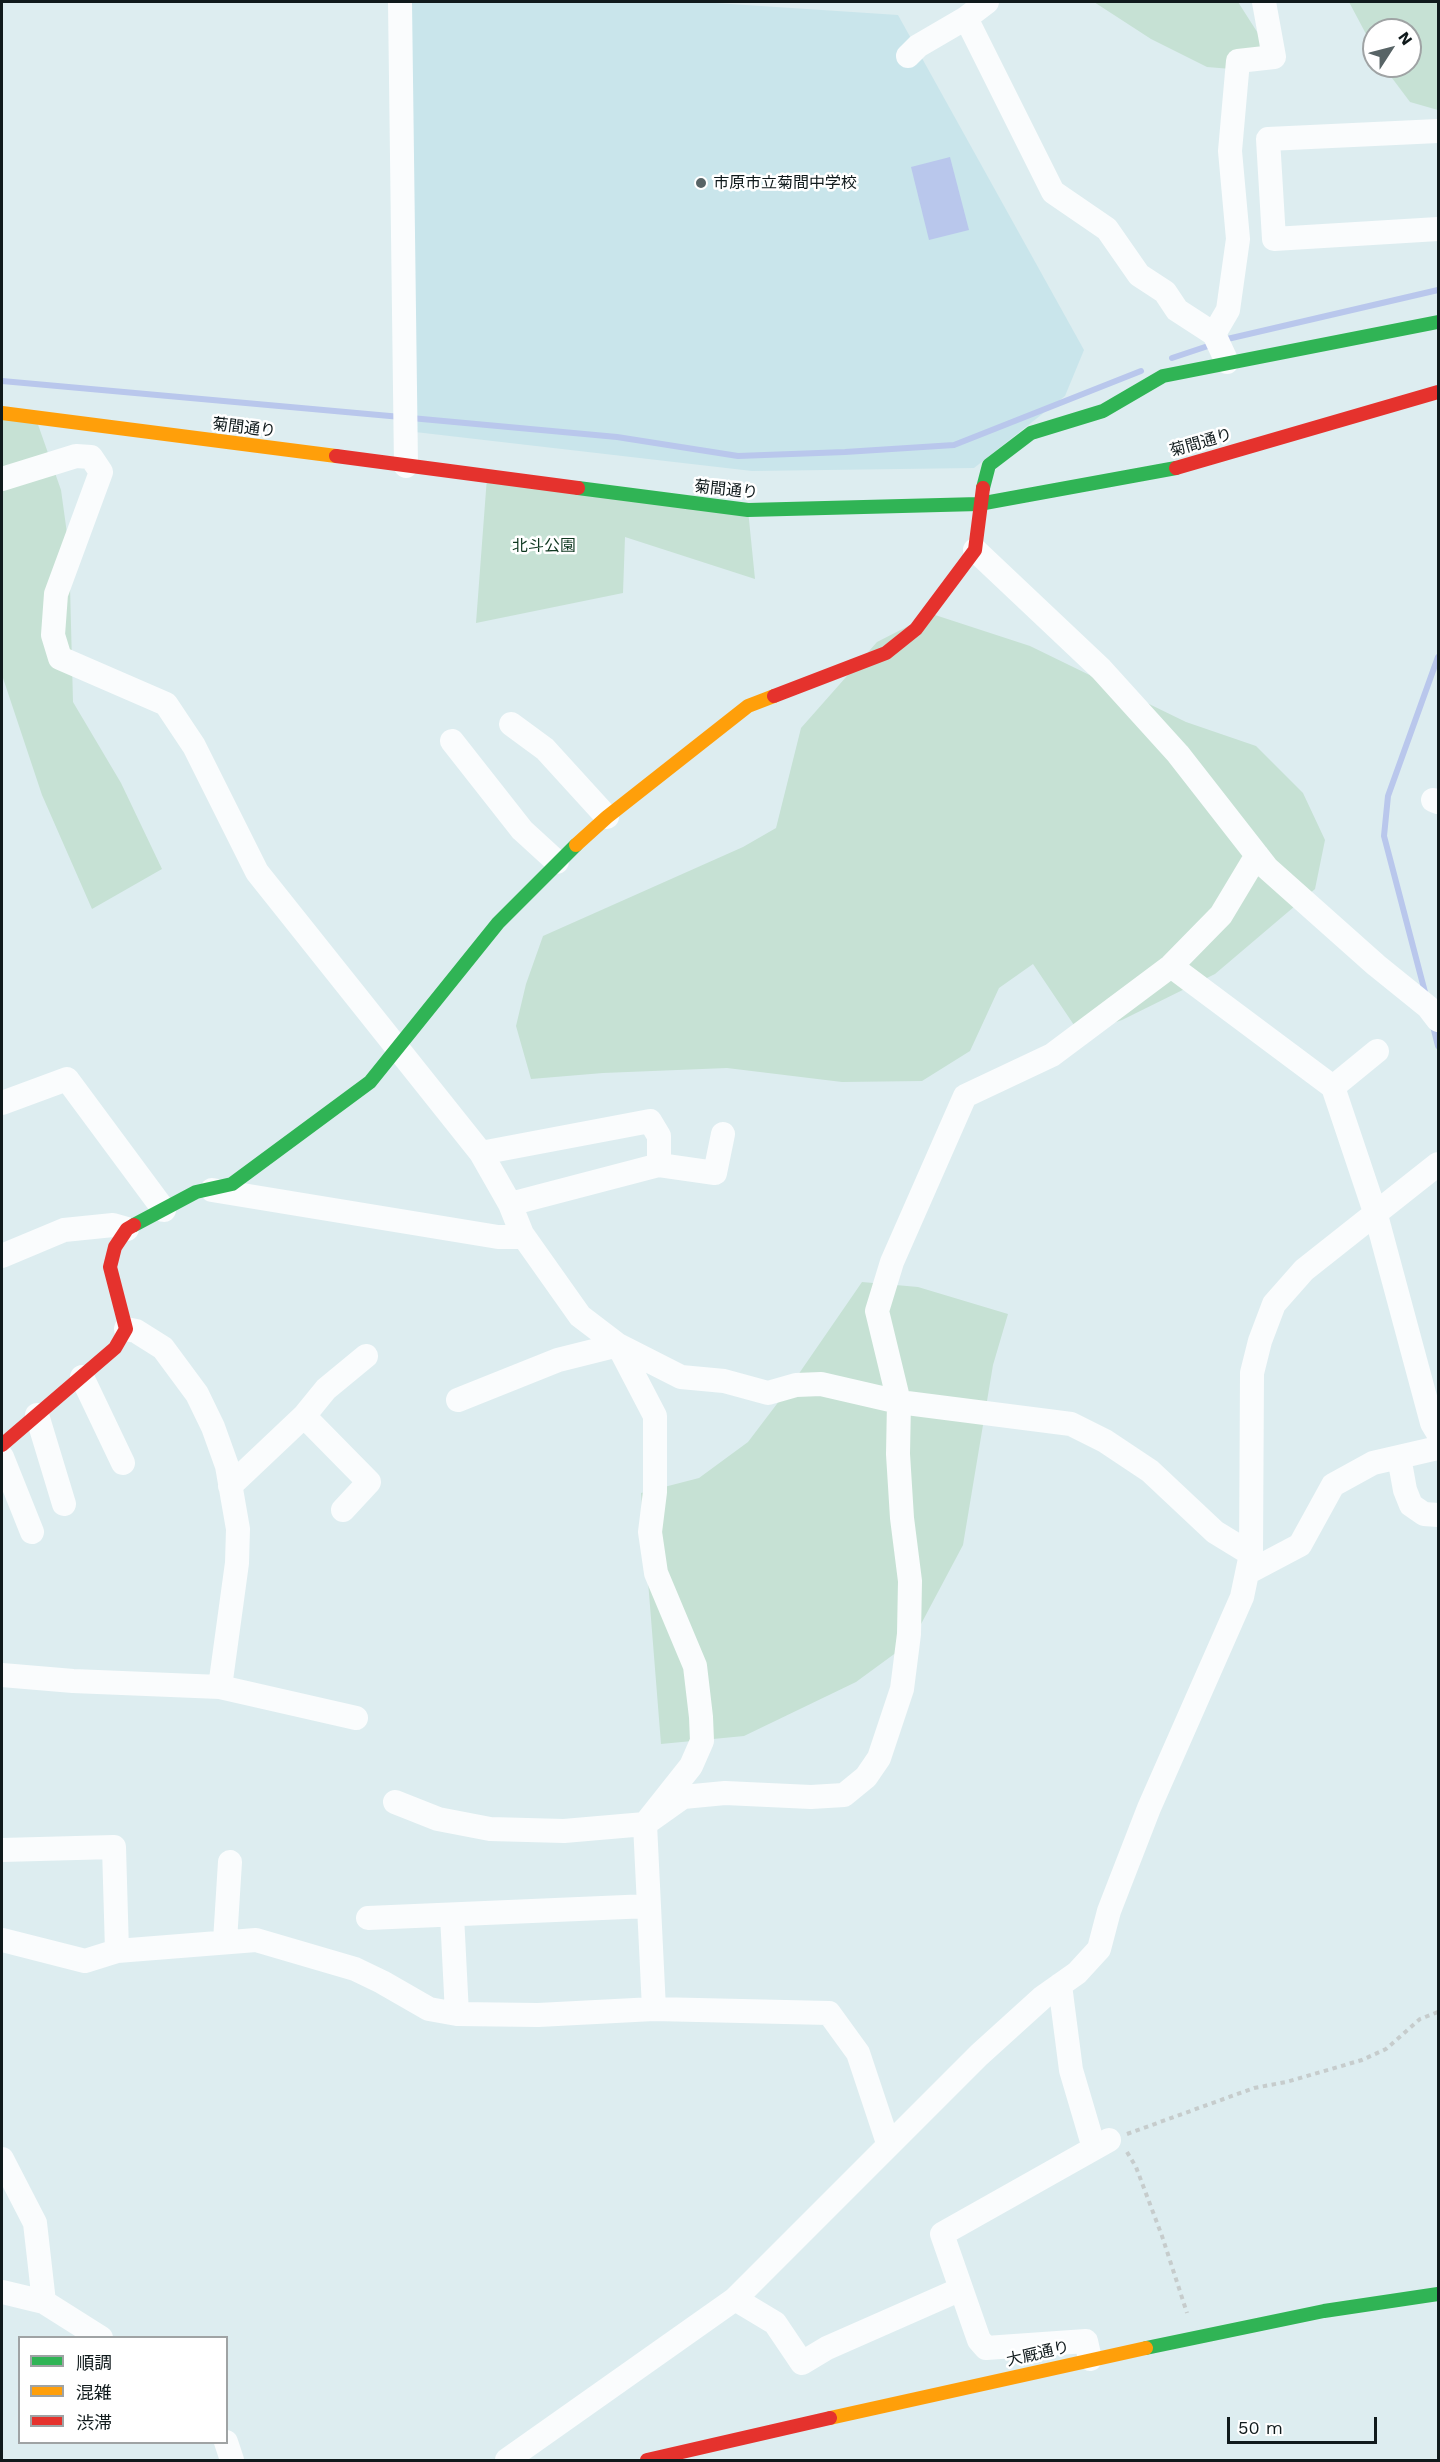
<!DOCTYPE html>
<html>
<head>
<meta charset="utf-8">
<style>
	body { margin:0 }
	#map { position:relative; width:1440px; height:2462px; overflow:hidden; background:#ddedf0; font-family:"Work Sans","Noto Sans JP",sans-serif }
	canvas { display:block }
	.frame { position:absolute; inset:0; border:3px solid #101a1c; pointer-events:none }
	.legend { position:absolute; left:18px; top:2336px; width:210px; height:108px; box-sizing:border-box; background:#fff; border:2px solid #9fa3a4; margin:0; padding:8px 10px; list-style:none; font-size:18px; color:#101a1c }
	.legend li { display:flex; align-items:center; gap:12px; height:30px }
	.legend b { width:30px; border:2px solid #9fa3a4 }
	.north { position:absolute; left:1362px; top:18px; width:60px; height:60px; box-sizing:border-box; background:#fff; border:2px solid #9fa3a4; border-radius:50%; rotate:54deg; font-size:16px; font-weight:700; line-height:24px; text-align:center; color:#101a1c }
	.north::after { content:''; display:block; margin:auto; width:21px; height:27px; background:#586466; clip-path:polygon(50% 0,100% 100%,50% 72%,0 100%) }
	.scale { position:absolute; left:1227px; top:2417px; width:150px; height:27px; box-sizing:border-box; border:3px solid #101a1c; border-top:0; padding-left:8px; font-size:18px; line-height:21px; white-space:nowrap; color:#101a1c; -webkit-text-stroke:4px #fff; paint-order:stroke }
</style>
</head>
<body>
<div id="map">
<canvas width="1440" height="2462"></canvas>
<div class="frame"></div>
<ul class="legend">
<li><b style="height:8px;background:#30b455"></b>順調</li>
<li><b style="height:8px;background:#ff9f0a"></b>混雑</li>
<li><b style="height:8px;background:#e5322d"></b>渋滞</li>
</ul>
<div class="north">N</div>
<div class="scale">50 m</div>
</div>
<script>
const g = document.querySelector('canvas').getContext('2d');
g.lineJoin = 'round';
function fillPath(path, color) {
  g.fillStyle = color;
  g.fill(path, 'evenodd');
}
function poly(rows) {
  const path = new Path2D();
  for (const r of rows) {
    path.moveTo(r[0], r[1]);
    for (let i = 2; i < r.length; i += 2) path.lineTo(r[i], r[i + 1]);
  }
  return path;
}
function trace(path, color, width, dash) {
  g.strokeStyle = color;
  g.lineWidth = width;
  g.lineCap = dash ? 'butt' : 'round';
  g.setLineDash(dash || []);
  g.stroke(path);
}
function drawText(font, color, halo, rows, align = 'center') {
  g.font = font + ' "Work Sans","Noto Sans JP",sans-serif';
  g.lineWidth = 5;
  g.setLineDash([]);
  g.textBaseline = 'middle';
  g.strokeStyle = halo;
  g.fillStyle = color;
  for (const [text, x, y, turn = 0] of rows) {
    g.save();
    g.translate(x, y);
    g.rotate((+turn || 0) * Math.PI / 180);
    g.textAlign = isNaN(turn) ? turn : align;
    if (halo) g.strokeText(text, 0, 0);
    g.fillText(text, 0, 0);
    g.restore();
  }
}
const built = poly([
	[409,2,700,2,898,15,1084,350,1065,396,974,468,752,471,415,432]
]);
const green = poly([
	[1094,2,1238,2,1261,38,1256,71,1207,67,1151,39],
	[1349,2,1438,2,1438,110,1410,102,1383,66,1410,66,1410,30,1374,30,1374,49],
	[2,408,35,416,61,490,69,548,73,702,121,783,162,869,92,909,42,795,2,675],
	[487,477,748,510,755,579,625,537,623,593,476,623],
	[932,614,1030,646,1186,722,1256,746,1303,793,1325,840,1315,889,1215,974,1122,1020,1080,1034,1033,964,999,988,970,1051,922,1081,842,1082,727,1068,603,1073,531,1079,516,1026,526,984,543,936,743,847,776,828,801,728,877,642],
	[862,1282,918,1287,1008,1314,993,1365,963,1545,912,1641,856,1682,744,1736,661,1744,641,1493,699,1478,748,1442,789,1388]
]);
const water = poly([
	[950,157,969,230,929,240,911,167]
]);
const stream = poly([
	[1223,340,1438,290],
	[1172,358,1214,344],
	[2,381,401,417],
	[411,418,617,437,738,456,845,452,954,445,1141,371],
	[1426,996,1384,836,1388,796,1438,657],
	[1433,1026,1438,1046]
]);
const path = poly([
	[1127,2134,1254,2088,1286,2082,1362,2060,1386,2049,1420,2019,1438,2012],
	[1127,2152,1136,2167,1162,2236,1187,2313]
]);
const street = poly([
	[400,2,406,466],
	[966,18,1053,192,1107,229,1139,275,1165,292,1177,310,1214,334,1227,362],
	[908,56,918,46,966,18,987,2],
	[1438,131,1268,139,1274,239,1438,229],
	[1214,334,1228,310,1238,239,1230,151,1238,61,1274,57,1264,2],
	[2,479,76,456,91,457,101,472,56,594,53,635,60,658,166,704,194,746,257,872,481,1153,510,1204,522,1234,580,1316,618,1345,681,1377,724,1381,768,1393,796,1385,821,1384,899,1402,1071,1424,1105,1441,1150,1471,1215,1532,1251,1554],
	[975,550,1101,669,1178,754,1267,868,1376,965,1428,1007,1438,1020],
	[511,724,545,749,607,817],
	[452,741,522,830,557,862],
	[1433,800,1438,802],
	[1171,966,1333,1087,1376,1215,1432,1423,1438,1433],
	[1333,1087,1377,1051],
	[2,1103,67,1079,164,1210],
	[481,1153,650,1121,659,1136,659,1165],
	[212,1190,498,1237,523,1237],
	[510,1204,659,1165,715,1173,723,1134],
	[2,1256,64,1230,113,1225,127,1229],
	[126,1329,136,1331,163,1348,197,1394,213,1427,227,1466,238,1529,237,1563,220,1687],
	[618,1345,655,1416,655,1492,650,1532,656,1573,695,1666,701,1717,702,1741,691,1766,645,1824,654,2009],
	[82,1377,123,1463],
	[458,1400,558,1360,618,1345],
	[37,1415,64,1504],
	[304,1416,369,1482,343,1510],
	[2,1457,32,1532],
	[1399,1457,1405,1490,1411,1505,1424,1514,1438,1515],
	[230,1486,304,1416,326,1389,366,1356],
	[1247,1573,1300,1545,1333,1485,1373,1463,1438,1448],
	[2,1675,73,1681,220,1687,356,1718],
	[395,1802,438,1819,490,1829,564,1831,645,1824,683,1797,725,1793,811,1797,844,1795,866,1777,879,1758,902,1689,909,1634,910,1581,902,1518,898,1454,899,1402,877,1311,892,1262,965,1096,1052,1055,1171,966,1221,915,1257,855],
	[2,1850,114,1847,117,1951],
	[452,1915,457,2014],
	[368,1918,649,1906],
	[2,1940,85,1961,117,1951,256,1940,355,1969,382,1982,429,2009,457,2014,538,2015,654,2009,829,2013,858,2053,888,2143],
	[225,1941,230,1862],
	[1060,1985,1071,2070,1094,2148],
	[2,2159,35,2223,44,2302,2,2292],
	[735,2299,775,2323,802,2363,827,2348,961,2289],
	[44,2302,101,2338],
	[1090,2359,1086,2341,986,2348,979,2340,942,2234,1109,2140],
	[226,2442,232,2460],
	[507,2460,735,2299,979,2055,1043,1997,1077,1973,1099,1949,1109,1911,1149,1808,1242,1597,1251,1554,1252,1373,1260,1341,1274,1304,1304,1270,1438,1164]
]);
const fast = poly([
	[578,488,748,510,979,504,1176,468],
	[983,488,989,465,1031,433,1103,411,1163,376,1438,322],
	[134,1225,196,1192,232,1184,370,1082,498,923,576,845],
	[1146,2348,1324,2311,1438,2294]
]);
const slow = poly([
	[2,413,336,456],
	[576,845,607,817,748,706,774,696],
	[830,2418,1146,2348]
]);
const jam = poly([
	[336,456,578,488],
	[1176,468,1438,392],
	[774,696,886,653,916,629,975,550,983,488],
	[2,1445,115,1348,126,1329,110,1267,115,1247,127,1229,134,1225],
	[647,2460,830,2418]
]);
const markers = [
	[701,183,6,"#586466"]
];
const poiNames = [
	["市原市立菊間中学校",713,183]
];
const streetNames = [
	["菊間通り",244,428,7],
	["菊間通り",1201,443,-16],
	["菊間通り",726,490,6],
	["大厩通り",1038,2354,-13]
];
const parkNames = [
	["北斗公園",544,546]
];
fillPath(built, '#c9e5eb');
fillPath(green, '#c6e1d4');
fillPath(water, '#b9c7ec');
trace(stream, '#b9c7ec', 6);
trace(path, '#c6cccc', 4, [4.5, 4.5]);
trace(street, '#fafcfd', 24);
trace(fast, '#30b455', 14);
trace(slow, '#ff9f0a', 14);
trace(jam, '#e5322d', 14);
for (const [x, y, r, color] of markers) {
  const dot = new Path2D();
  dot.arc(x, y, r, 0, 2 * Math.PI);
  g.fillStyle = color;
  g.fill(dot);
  trace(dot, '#fff', 2);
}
drawText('16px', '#101a1c', '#fff', poiNames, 'left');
drawText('16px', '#101a1c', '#fff', streetNames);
drawText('16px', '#0f3820', '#fff', parkNames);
</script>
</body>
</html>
